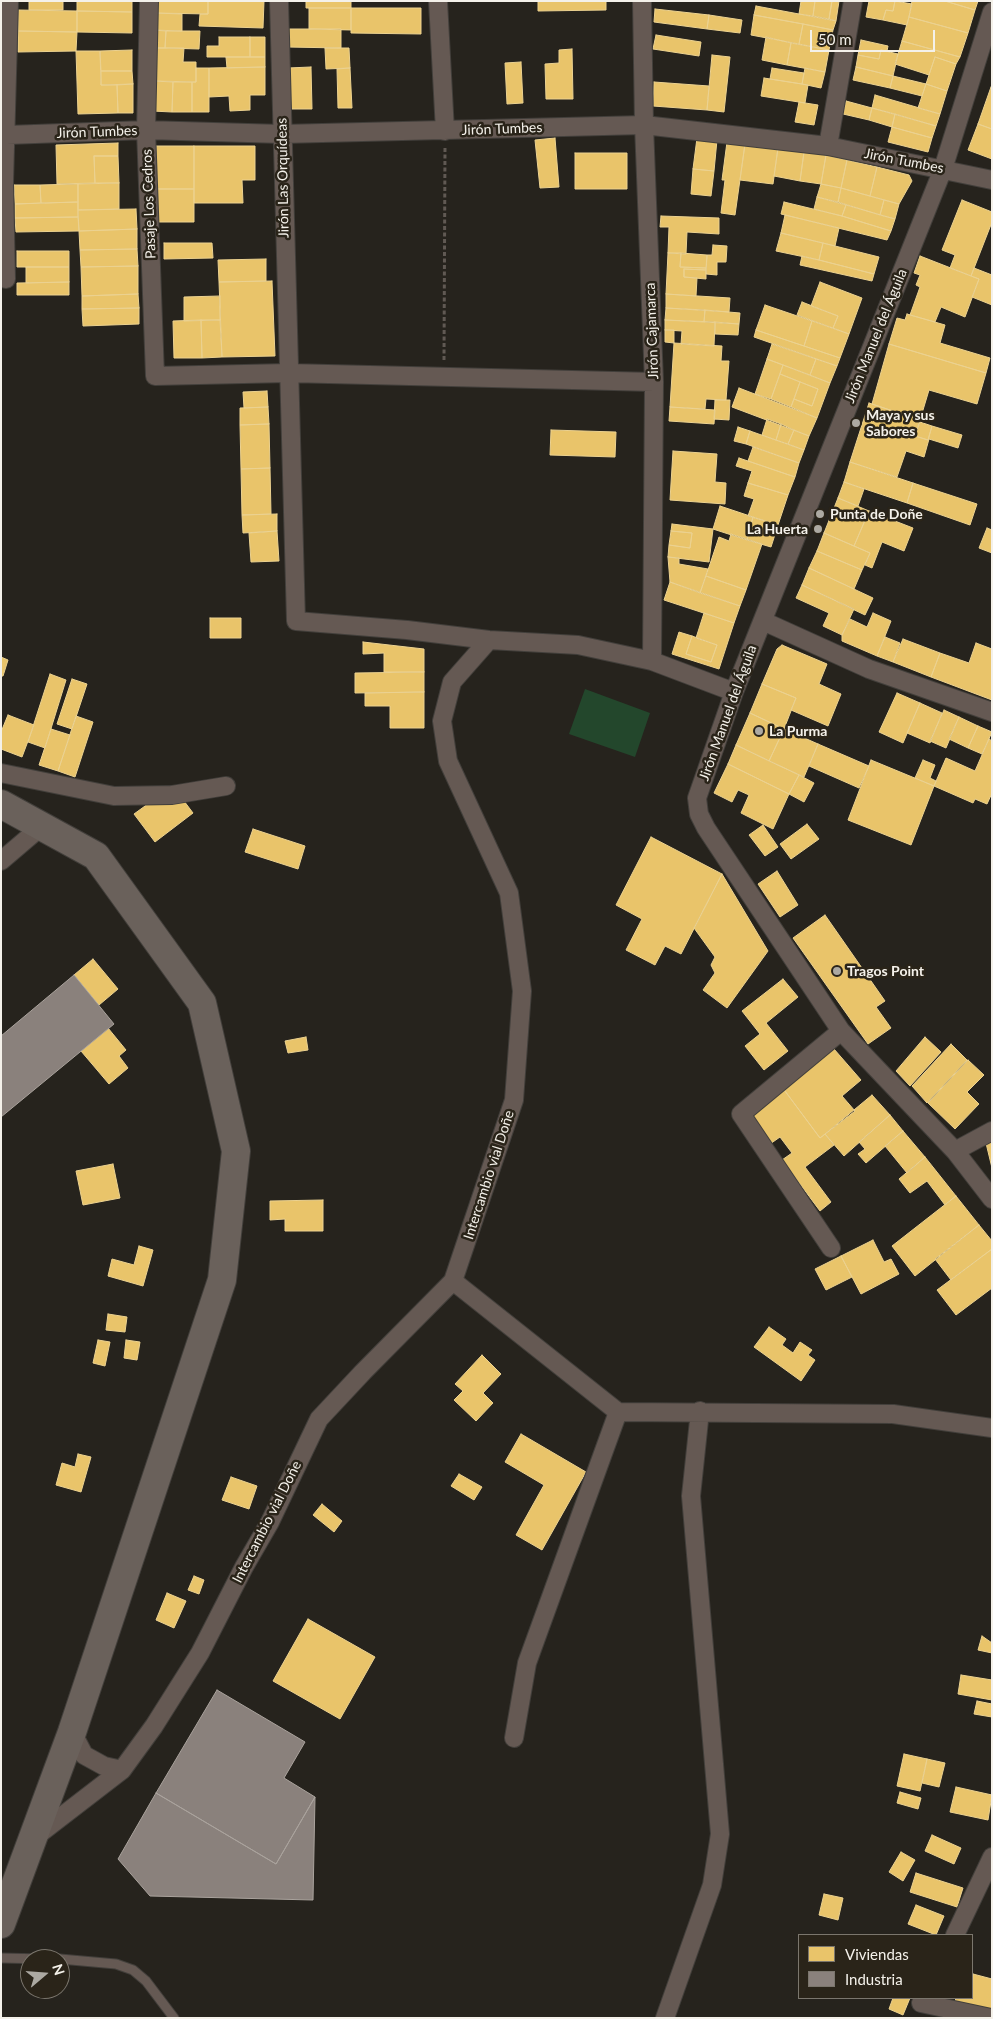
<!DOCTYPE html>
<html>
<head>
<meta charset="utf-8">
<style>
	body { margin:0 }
	#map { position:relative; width:993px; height:2019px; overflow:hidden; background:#26231d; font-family:Lato,sans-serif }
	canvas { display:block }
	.frame { position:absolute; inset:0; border:2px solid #f4f1ea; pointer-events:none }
	.legend { position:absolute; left:798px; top:1934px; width:175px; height:65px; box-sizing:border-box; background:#2a2419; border:1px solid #7b766d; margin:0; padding:6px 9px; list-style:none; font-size:15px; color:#f4f1ea }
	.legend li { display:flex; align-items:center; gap:10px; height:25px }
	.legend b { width:25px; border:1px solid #7b766d }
	.north { position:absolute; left:20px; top:1949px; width:50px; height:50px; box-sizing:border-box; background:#2a2419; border:1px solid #7b766d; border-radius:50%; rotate:72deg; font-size:14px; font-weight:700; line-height:20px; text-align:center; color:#f4f1ea }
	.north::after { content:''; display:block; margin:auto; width:18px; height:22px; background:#aca9a2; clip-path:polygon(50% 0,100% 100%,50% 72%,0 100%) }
	.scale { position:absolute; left:810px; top:30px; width:125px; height:22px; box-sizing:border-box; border:2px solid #f4f1ea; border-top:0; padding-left:6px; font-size:15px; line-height:18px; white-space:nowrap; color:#f4f1ea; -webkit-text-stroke:4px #2a2419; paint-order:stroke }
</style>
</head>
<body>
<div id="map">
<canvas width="993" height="2019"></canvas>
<div class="frame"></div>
<ul class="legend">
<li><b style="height:14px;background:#e9c46a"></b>Viviendas</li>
<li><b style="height:14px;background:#8a817c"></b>Industria</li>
</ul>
<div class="north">N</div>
<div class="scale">50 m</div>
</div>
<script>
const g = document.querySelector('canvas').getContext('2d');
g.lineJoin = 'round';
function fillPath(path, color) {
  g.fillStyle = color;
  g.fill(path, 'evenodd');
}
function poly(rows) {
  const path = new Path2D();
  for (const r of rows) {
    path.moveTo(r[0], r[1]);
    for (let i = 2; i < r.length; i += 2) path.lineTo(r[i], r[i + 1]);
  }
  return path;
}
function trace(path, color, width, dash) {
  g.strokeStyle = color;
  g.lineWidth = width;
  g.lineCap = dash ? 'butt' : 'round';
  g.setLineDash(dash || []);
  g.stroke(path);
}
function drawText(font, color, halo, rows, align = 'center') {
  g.font = font + ' Lato,sans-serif';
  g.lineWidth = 5;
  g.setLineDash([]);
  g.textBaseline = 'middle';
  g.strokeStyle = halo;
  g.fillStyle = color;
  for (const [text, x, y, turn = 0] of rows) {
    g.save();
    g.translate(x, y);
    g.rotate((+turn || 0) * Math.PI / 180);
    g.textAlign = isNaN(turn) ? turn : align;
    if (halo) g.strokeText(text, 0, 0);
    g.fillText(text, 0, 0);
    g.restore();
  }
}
const green = poly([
	[585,689,650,713,635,757,569,734]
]);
const homes = poly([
	[29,1,63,1,63,10,29,10,29,1],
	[77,1,132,1,132,12,77,11,77,1],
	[154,1,208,1,208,14,154,13,154,1],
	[208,1,264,1,263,28,199,26,200,14,208,14,208,1],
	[306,1,351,1,351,8,306,8,306,1],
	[538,1,606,1,606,10,538,11,538,1],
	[801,1,815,1,813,16,799,14,801,1],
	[815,1,832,1,829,19,813,16,815,1],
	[832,1,839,1,836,21,829,19,832,1],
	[869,1,895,1,893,11,886,10,883,20,866,17,869,1],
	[895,1,912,4,907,25,883,20,886,10,893,11,895,1],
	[912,1,945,1,975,10,968,33,909,17,912,1],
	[945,1,978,1,975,10,945,1],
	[756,6,799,14,836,21,833,30,803,24,754,15,756,6],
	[309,8,351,8,351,30,309,29,309,8],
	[351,8,421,8,421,34,351,33,351,8],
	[655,9,709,15,707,29,654,22,655,9],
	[18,10,77,11,77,32,18,31,18,10],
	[77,11,132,12,132,33,77,32,77,11],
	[154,13,182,14,182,31,153,30,154,13],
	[709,15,742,20,740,33,707,29,709,15],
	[754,15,803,24,799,44,751,35,754,15],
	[909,17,968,33,960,57,902,41,909,17],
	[803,24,833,30,829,50,799,44,803,24],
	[287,29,341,29,341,48,287,47,287,29],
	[153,30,166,31,165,48,152,48,153,30],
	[18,31,77,32,76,51,18,52,18,31],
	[166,31,200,31,199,49,165,48,166,31],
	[656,35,701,42,699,56,653,49,656,35],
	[219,37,250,37,250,57,207,57,207,46,219,46,219,37],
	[250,37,265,37,265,57,250,57,250,37],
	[766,37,791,43,787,65,762,60,766,37],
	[861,40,888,46,887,51,881,50,879,59,858,55,861,40],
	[902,41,960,57,956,64,935,57,929,75,895,64,902,41],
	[791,43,829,50,825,72,787,65,791,43],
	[157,48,184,48,183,62,196,62,196,82,156,81,157,48],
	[325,48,349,48,350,68,326,69,325,48],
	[572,49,573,99,546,99,545,64,559,63,559,50,572,49],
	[132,50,132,71,101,71,100,51,132,50],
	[881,50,898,54,893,76,856,67,858,55,879,59,881,50],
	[76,51,100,51,101,85,117,85,118,113,78,114,76,51],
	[712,55,730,57,724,112,707,110,712,55],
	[226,57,265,57,265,67,227,68,226,57],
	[935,57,956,64,947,91,926,84,935,57],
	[521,62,523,103,507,104,505,63,521,62],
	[265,67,265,95,250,95,250,110,230,111,229,96,209,97,209,68,265,67],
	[311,67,312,109,288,109,288,68,311,67],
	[856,67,893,76,890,88,853,80,856,67],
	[196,68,209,68,209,112,192,112,192,82,196,82,196,68],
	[350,68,352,108,338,108,337,69,350,68],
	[772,68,804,73,802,84,770,79,772,68],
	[805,68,825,72,821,88,802,84,805,68],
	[101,71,132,71,133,84,101,85,101,71],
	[893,76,926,84,922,96,890,88,893,76],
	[764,78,808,85,805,103,761,96,764,78],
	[153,81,173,82,172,112,152,111,153,81],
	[173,82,192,82,192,112,172,112,173,82],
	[654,82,709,86,707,110,653,106,654,82],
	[133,84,133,113,118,113,117,85,133,84],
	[926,84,947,91,940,114,918,108,926,84],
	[991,87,992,87,992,129,978,124,991,87],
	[875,95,940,114,936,126,872,108,875,95],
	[846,101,872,108,869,120,843,114,846,101],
	[799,102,818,105,814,125,795,122,799,102],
	[872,108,895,114,892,127,869,120,872,108],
	[895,114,936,126,932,138,892,127,895,114],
	[978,124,992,129,992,159,968,150,978,124],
	[892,127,932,138,928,152,888,142,892,127],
	[555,138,559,187,540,188,535,140,555,138],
	[697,138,717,140,714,171,693,169,697,138],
	[727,142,745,144,735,215,721,213,725,180,722,180,727,142],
	[118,143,118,156,94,156,95,183,57,184,56,145,118,143],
	[745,144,778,148,773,184,740,180,745,144],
	[156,146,194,146,194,189,157,189,156,146],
	[194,146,255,146,255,180,242,180,243,203,194,203,194,146],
	[778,148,804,152,800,181,774,176,778,148],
	[804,152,826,155,821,184,800,181,804,152],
	[575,153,627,153,627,189,575,189,575,153],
	[826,155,847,160,841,188,821,184,826,155],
	[94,156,118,156,119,183,95,183,94,156],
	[847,160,877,167,870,196,841,188,847,160],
	[877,167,909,175,912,181,899,204,870,196,877,167],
	[693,169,714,171,711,196,691,194,693,169],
	[119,183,119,209,78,210,78,184,119,183],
	[78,184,78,202,41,203,40,185,78,184],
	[821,184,841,188,838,202,817,197,821,184],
	[14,185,40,185,41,203,15,204,14,185],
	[841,188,884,200,880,215,838,202,841,188],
	[157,189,194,189,194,222,156,222,157,189],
	[817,197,846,205,842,216,814,209,817,197],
	[884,200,899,204,895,219,880,215,884,200],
	[962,200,992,212,992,222,971,276,950,268,955,255,942,250,962,200],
	[78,202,78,217,15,218,15,204,78,202],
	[784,202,842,216,891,231,887,240,781,214,784,202],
	[846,205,895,219,891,231,842,216,846,205],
	[136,209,137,229,79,231,78,210,136,209],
	[785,215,839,228,835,246,781,233,785,215],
	[661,216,719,218,719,234,687,232,686,254,668,253,669,227,660,227,661,216],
	[78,217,79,231,16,232,15,218,78,217],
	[137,229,137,249,80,250,79,231,137,229],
	[781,233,823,243,819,260,776,251,781,233],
	[164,243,212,243,213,258,164,259,164,243],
	[823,243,879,257,874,274,819,260,823,243],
	[713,245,727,246,726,262,717,262,717,275,706,274,707,255,712,255,713,245],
	[137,249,138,266,81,267,80,250,137,249],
	[17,251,69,251,69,267,17,267,17,251],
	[668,253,681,253,680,267,706,268,706,270,684,269,684,277,697,278,696,296,666,294,668,253],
	[681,253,707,255,706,268,680,267,681,253],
	[802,256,819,260,874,274,872,281,800,265,802,256],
	[920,256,979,279,965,317,941,307,935,322,910,315,920,287,916,285,920,275,914,273,920,256],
	[266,259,266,281,219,282,218,260,266,259],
	[138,266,138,294,82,296,81,267,138,266],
	[26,267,69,267,69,282,26,283,26,267],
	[974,268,992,275,992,305,972,297,979,279,971,276,974,268],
	[684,269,706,270,706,279,684,277,684,269],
	[272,281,275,356,222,357,219,282,272,281],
	[69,282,69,295,17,295,17,283,69,282],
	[820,282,862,298,849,334,833,328,838,316,811,306,820,282],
	[138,294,139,308,82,309,82,296,138,294],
	[666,294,730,298,729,312,666,308,666,294],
	[220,296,220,320,184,321,184,297,220,296],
	[802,302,838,316,833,328,797,315,802,302],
	[765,305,812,321,804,346,756,330,765,305],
	[139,308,139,324,83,326,82,309,139,308],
	[666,308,705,310,704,322,665,320,666,308],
	[705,310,740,313,739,324,704,322,705,310],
	[907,314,945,325,940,343,990,358,986,373,889,344,897,318,905,320,907,314],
	[201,320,220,320,222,357,202,358,201,320],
	[201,320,202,358,174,358,173,321,201,320],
	[665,320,715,322,714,346,681,344,682,331,665,330,665,320],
	[812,321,849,334,840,358,804,346,812,321],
	[715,322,739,324,738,335,715,334,715,322],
	[665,330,674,330,674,343,665,342,665,330],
	[756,330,840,358,837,366,754,337,756,330],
	[674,343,722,346,721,361,729,361,726,400,706,399,705,409,670,407,674,343],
	[772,344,816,359,810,375,767,359,772,344],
	[889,344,986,373,977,404,929,390,920,420,872,404,889,344],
	[767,359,783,365,771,399,755,394,767,359],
	[816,359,837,366,830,383,810,375,816,359],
	[783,365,830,383,817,418,791,407,794,399,812,406,818,389,780,374,783,365],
	[780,374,800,382,791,407,771,399,780,374],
	[800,382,818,389,812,406,794,399,800,382],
	[739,388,817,418,809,436,732,407,739,388],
	[267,391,268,407,244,408,243,392,267,391],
	[715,400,730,400,729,420,714,419,715,400],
	[869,403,920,420,915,436,928,440,932,426,962,435,958,448,929,439,924,457,906,451,897,477,850,462,869,403],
	[268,407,269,424,240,425,240,408,268,407],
	[670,407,715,410,714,424,669,421,670,407],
	[767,419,781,424,776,440,762,435,767,419],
	[920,422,932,426,928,440,915,436,920,422],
	[269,424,270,468,241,469,240,425,269,424],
	[781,424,794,430,788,444,776,440,781,424],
	[738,427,750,431,746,444,734,441,738,427],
	[551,430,616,432,615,457,550,455,551,430],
	[794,430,809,436,804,450,788,444,794,430],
	[750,431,804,450,799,463,746,444,750,431],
	[753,447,799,463,795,477,748,461,753,447],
	[673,451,717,454,715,482,726,483,725,504,670,500,673,451],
	[739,458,795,477,788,495,748,483,752,471,736,466,739,458],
	[850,462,913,483,907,503,844,482,850,462],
	[270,468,271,514,242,515,241,469,270,468],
	[844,482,864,489,858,506,838,498,844,482],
	[748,483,788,495,778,525,748,516,754,499,744,496,748,483],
	[913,483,977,504,970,525,907,503,913,483],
	[838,498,869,511,854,546,824,533,838,498],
	[720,506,753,517,747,540,713,529,720,506],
	[869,511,913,528,904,551,882,542,872,568,865,565,870,553,854,546,869,511],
	[277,514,277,531,243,533,242,515,277,514],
	[753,517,778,525,771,547,747,540,753,517],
	[672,524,713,529,709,562,668,557,669,545,690,548,692,533,671,531,672,524],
	[987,528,992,530,992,553,979,548,987,528],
	[277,531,279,561,251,562,249,533,277,531],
	[671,531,692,533,690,548,669,545,671,531],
	[824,533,870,553,862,570,817,551,824,533],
	[731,534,762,544,746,590,706,576,719,537,729,541,731,534],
	[817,551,862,570,854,589,809,568,817,551],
	[668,557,679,558,679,564,708,569,700,593,670,582,668,557],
	[809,568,873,598,865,615,802,585,809,568],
	[706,576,746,590,740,606,700,593,706,576],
	[670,582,740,606,734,623,664,600,670,582],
	[802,585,854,609,842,635,823,626,829,613,796,598,802,585],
	[704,613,734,623,719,669,672,654,679,632,692,636,686,654,711,662,717,645,696,638,704,613],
	[873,613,891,621,877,656,842,641,842,635,850,619,867,627,873,613],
	[210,618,241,618,241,638,210,638,210,618],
	[692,636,717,645,711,662,686,654,692,636],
	[885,637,900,643,893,662,877,656,885,637],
	[903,639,940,653,931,677,893,662,903,639],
	[363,642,424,649,424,672,384,672,384,653,363,654,363,642],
	[976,643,992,649,992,700,931,677,940,653,969,663,976,643],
	[782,645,827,664,819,684,841,694,828,726,791,710,796,698,762,684,777,649,782,645],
	[1,657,8,660,3,676,1,676,1,657],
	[424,672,424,692,355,693,355,673,424,672],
	[50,674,66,680,45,748,28,742,50,674],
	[72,679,87,684,72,729,57,724,72,679],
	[762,684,796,698,784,729,750,713,762,684],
	[424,692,424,728,390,728,390,706,365,706,365,693,424,692],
	[897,693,920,703,903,743,879,732,897,693],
	[920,703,942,713,930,743,907,733,920,703],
	[944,710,959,717,946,748,930,741,944,710],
	[750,713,784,729,769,761,736,745,750,713],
	[8,715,34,725,22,757,1,749,1,732,8,715],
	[76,716,93,722,75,777,58,771,76,716],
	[959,717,978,726,968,748,949,739,959,717],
	[978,726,992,732,982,754,968,748,978,726],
	[51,729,70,735,58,771,39,765,51,729],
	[784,729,818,744,804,777,769,761,784,729],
	[989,739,992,741,992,793,987,804,975,799,973,803,934,786,946,758,975,771,989,739],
	[818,744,869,766,859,788,809,766,818,744],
	[736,745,799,775,789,794,728,764,736,745],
	[871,760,934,786,911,845,848,820,871,760],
	[923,760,935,765,930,778,936,781,934,786,915,778,923,760],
	[728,764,789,794,773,829,741,813,749,795,738,790,732,802,714,793,728,764],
	[799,775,814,783,804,802,789,794,799,775],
	[152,801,184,801,193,813,155,842,134,814,152,801],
	[807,824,819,839,791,859,780,844,807,824],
	[763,825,778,847,765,856,749,835,763,825],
	[253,829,305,846,298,869,245,852,253,829],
	[651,837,722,874,681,954,665,946,655,965,626,950,642,919,616,905,651,837],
	[777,871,798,905,780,917,758,884,777,871],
	[722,874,768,951,727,1008,703,990,715,973,711,965,715,957,694,928,722,874],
	[825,915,885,1001,876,1007,891,1028,868,1044,793,938,825,915],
	[93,959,118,989,99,1005,74,975,93,959],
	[783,979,798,997,766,1023,788,1051,764,1070,745,1046,760,1034,742,1011,783,979],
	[108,1028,126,1050,119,1056,128,1068,109,1084,81,1051,108,1028],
	[306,1037,308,1050,288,1053,285,1041,306,1037],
	[925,1037,941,1052,910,1086,896,1071,925,1037],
	[951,1044,967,1060,927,1103,912,1086,951,1044],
	[834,1049,861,1080,842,1096,855,1111,820,1138,782,1087,834,1049],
	[968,1060,984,1075,967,1092,979,1104,955,1129,928,1103,968,1060],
	[782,1087,820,1138,825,1134,834,1145,805,1167,831,1202,820,1211,782,1160,792,1153,780,1137,770,1144,747,1113,782,1087],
	[872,1095,890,1115,844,1156,825,1134,872,1095],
	[890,1115,903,1131,866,1163,858,1154,865,1149,859,1142,890,1115],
	[903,1131,925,1157,907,1173,885,1146,903,1131],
	[992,1138,992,1168,985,1139,992,1138],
	[925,1157,956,1196,945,1205,927,1181,910,1193,899,1179,925,1157],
	[113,1164,120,1198,83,1205,76,1171,113,1164],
	[956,1196,979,1225,915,1276,892,1246,956,1196],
	[323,1200,323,1231,285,1231,285,1219,270,1220,270,1201,323,1200],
	[979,1225,992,1241,992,1249,951,1280,935,1259,979,1225],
	[873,1240,884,1262,891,1259,899,1274,861,1294,841,1256,873,1240],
	[139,1246,153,1250,143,1286,108,1276,112,1259,134,1265,139,1246],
	[992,1249,992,1288,956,1315,937,1290,992,1249],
	[841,1256,852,1277,826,1290,815,1269,841,1256],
	[108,1314,127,1317,125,1332,106,1330,108,1314],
	[769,1327,786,1339,782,1345,793,1353,800,1342,812,1350,808,1355,815,1360,801,1381,754,1347,769,1327],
	[98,1340,110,1342,105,1366,93,1363,98,1340],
	[126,1340,140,1342,137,1360,124,1358,126,1340],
	[482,1355,501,1374,483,1393,493,1403,476,1421,454,1400,463,1391,455,1384,482,1355],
	[521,1434,586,1472,542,1550,516,1535,544,1485,505,1462,521,1434],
	[78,1454,91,1457,81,1492,56,1485,62,1463,75,1467,78,1454],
	[459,1474,482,1487,474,1500,451,1486,459,1474],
	[231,1477,257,1486,249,1509,222,1500,231,1477],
	[322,1504,342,1521,334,1532,313,1515,322,1504],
	[194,1576,204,1580,199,1594,188,1590,194,1576],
	[167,1593,186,1601,174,1628,156,1620,167,1593],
	[308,1619,375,1657,340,1719,273,1681,308,1619],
	[982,1636,992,1643,992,1653,978,1650,982,1636],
	[961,1675,992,1680,992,1700,958,1694,961,1675],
	[977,1701,992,1704,992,1717,974,1714,977,1701],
	[904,1754,927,1759,920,1791,897,1786,904,1754],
	[927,1759,945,1763,939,1787,922,1783,927,1759],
	[956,1787,992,1795,988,1820,950,1812,956,1787],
	[900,1792,921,1798,918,1809,897,1803,900,1792],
	[932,1835,961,1848,954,1864,925,1851,932,1835],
	[901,1852,915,1860,903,1881,889,1872,901,1852],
	[916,1873,963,1888,957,1907,910,1892,916,1873],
	[824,1894,843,1898,838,1920,819,1915,824,1894],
	[916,1905,944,1916,936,1935,908,1924,916,1905],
	[973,1974,992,1979,992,2015,954,2005,956,1998,972,1998,973,1974],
	[893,1998,910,1998,903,2015,889,2009,893,1998]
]);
const industry = poly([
	[74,975,114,1024,1,1117,1,1036,74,975],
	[217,1690,305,1742,284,1778,315,1797,276,1864,156,1793,217,1690],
	[156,1793,276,1864,315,1797,313,1900,150,1896,118,1859,156,1793]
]);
const path = poly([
	[444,360,445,147]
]);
const lane = poly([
	[1,1958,45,1959],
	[60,1959,116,1964,133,1970,146,1981,174,2018]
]);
const street = poly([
	[149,1,146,130,155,376,288,373,654,382],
	[279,1,296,621,407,630,489,640,578,645,652,661,734,692],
	[438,1,445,131],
	[642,1,644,125,654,382,652,661],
	[992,12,943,169,734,692,697,798,699,814,706,828,841,1031,955,1151,992,1199],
	[7,135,146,130,282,134,644,125,828,146,992,180],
	[828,146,853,1],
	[6,279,4,183,9,1],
	[763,621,869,669,992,712],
	[1,773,114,796,172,795,226,786],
	[1,861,42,826],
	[955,1151,992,1131],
	[831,1248,741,1114,841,1031],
	[453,1281,618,1412,893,1414,992,1428],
	[72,1732,84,1755,104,1766,122,1770],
	[514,1738,527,1663,618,1412],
	[35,1837,122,1770,154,1726,200,1653,244,1567,270,1522,319,1419,363,1372,453,1281,514,1100,522,991,509,893,448,761,442,721,452,682,489,640],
	[955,1935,992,1857],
	[921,2003,991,2018],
	[665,2018,712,1885,720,1834,691,1496,700,1411]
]);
const highway = poly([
	[1,804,96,856,202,1003,236,1151,222,1280,72,1732,1,1924]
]);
const markers = [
	[856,423,5,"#aca9a2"],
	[820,514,5,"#aca9a2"],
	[818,529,5,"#aca9a2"],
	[759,731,5,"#aca9a2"],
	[837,971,5,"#aca9a2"]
];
const streetNames = [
	["Jirón Tumbes",502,129,-2],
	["Jirón Tumbes",97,132,-2],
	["Jirón Tumbes",904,161,11],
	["Jirón Las Orquídeas",283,178,-91],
	["Pasaje Los Cedros",149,204,-92],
	["Jirón Cajamarca",652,331,-92],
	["Jirón Manuel del Águila",876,336,-68],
	["Jirón Manuel del Águila",728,713,-70],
	["Intercambio vial Doñe",489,1175,-72],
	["Intercambio vial Doñe",267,1522,-63]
];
const poiNames = [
	["Maya y sus",866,415],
	["Sabores",866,431],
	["Punta de Doñe",830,514],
	["La Huerta",808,529,"right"],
	["La Purma",769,731],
	["Tragos Point",847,971]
];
fillPath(green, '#23472c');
fillPath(homes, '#e9c46a');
trace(homes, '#ecd290', 1);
fillPath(industry, '#8a817c');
trace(industry, '#aaa39d', 1);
trace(lane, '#423f3b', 11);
trace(street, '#423f3b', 20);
trace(highway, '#423f3b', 30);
trace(path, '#605953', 3, [4, 2.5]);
trace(lane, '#655953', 9);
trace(street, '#655953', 18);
trace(highway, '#6a615b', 28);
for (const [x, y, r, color] of markers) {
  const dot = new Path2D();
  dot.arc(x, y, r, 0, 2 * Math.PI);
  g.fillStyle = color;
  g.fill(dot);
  trace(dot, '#2a2419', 2);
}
drawText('14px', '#f4f1ea', '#2a2419', streetNames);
drawText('bold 14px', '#f4f1ea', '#2a2419', poiNames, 'left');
</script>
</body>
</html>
